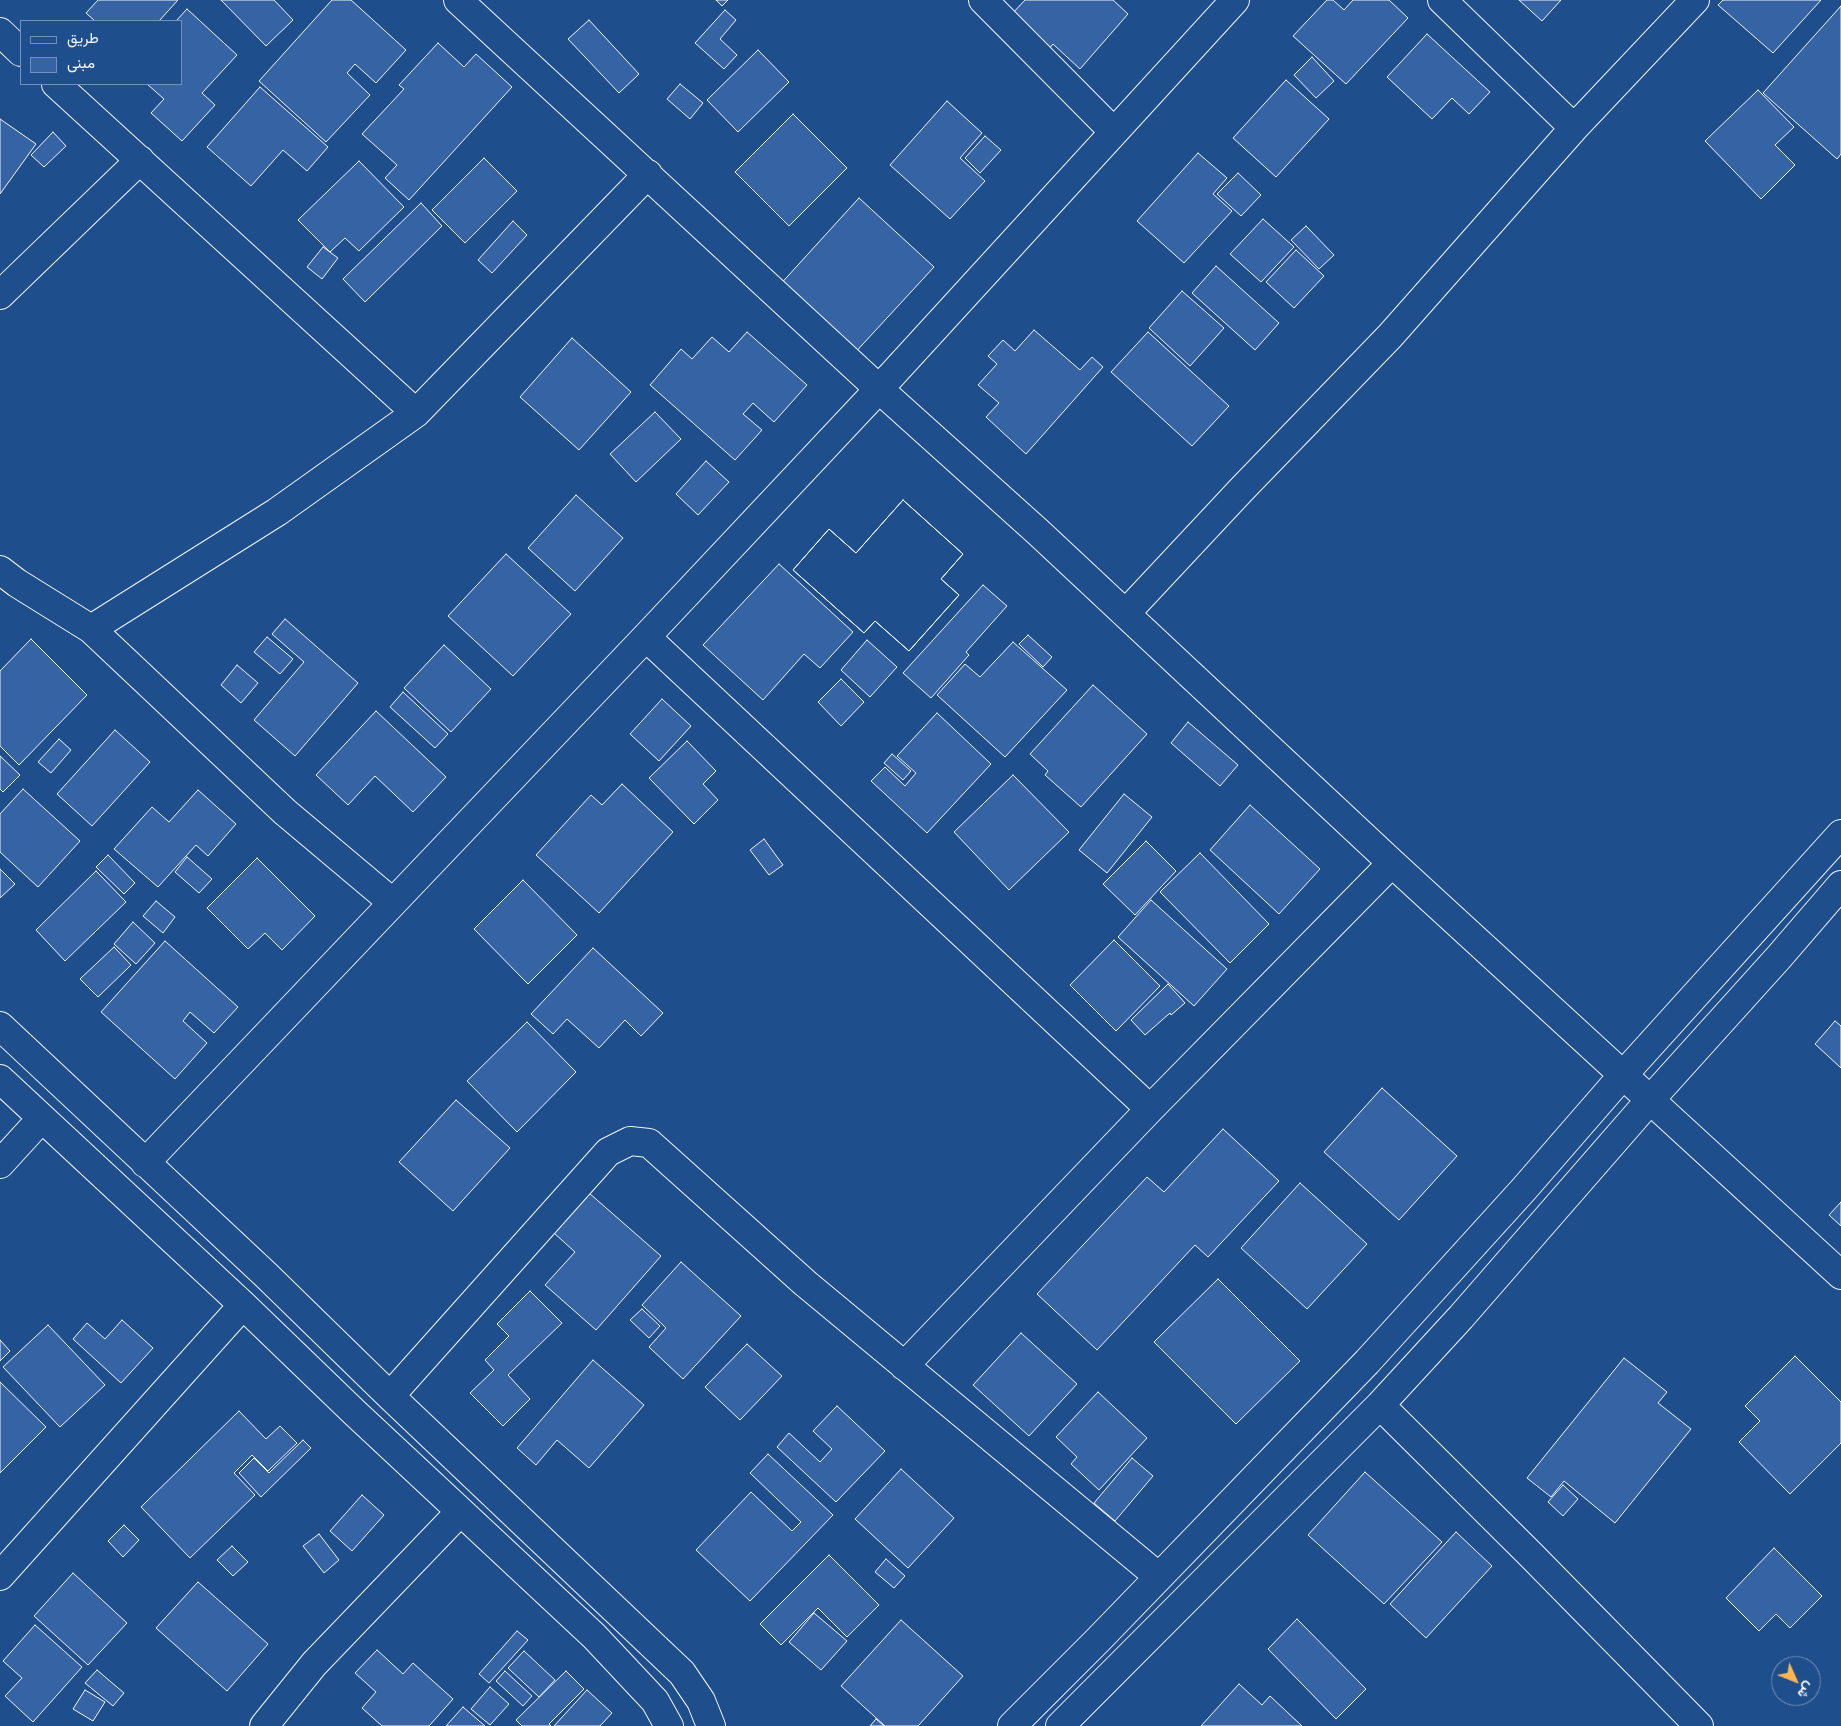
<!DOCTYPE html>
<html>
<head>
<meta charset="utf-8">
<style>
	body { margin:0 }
	#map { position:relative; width:1841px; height:1726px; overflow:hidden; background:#1f4e8c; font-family:Roboto,Vazirmatn,sans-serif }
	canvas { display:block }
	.legend { position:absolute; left:20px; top:20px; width:162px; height:65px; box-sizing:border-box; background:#1f4e8c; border:1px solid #7391ba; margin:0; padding:6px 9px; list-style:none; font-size:15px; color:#f2f6ff }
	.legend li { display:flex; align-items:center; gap:10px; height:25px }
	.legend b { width:25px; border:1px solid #7391ba }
	.north { position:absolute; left:1771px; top:1656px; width:50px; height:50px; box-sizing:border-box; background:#1f4e8c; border:1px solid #7391ba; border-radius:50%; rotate:134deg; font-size:14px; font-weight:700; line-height:20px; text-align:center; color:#f2f6ff }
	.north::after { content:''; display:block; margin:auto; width:18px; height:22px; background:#ffb74d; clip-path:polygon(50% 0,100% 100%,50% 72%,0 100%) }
</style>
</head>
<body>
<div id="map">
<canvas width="1841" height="1726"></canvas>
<ul class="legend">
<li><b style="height:6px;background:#1f4e8c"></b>طريق</li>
<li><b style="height:14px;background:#3563a3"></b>مبنى</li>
</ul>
<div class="north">ش</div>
</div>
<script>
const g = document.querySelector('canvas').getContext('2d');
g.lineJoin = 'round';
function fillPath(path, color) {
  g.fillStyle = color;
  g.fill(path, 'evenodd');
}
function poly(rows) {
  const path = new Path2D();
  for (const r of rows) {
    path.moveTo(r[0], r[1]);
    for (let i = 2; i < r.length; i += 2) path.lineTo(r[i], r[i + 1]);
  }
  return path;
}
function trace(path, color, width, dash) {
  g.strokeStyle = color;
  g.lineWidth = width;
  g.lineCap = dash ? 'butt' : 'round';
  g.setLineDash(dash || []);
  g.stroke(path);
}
const building = poly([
	[98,0,178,0,159,21,95,21,86,13,98,0],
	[221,0,274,0,293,20,266,46,221,0],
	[332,0,351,0,406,50,376,83,355,64,347,73,370,95,326,142,259,81,332,0],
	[716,0,728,0,722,6,716,0],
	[1025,0,1113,0,1128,14,1080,69,1053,44,1048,50,1010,16,1025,0],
	[1327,0,1333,0,1344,10,1353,0,1389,0,1408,18,1346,84,1293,36,1327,0],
	[1519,0,1561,0,1542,21,1519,0],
	[1723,0,1821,0,1773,53,1718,5,1723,0],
	[1841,6,1841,154,1837,159,1763,93,1841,6],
	[187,9,237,55,202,93,215,105,182,141,151,113,164,99,147,84,181,84,181,21,176,21,187,9],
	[725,10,736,20,720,39,737,55,724,69,695,43,725,10],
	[589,20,639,74,619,93,568,39,589,20],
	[1427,34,1490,92,1469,114,1452,98,1432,119,1387,77,1427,34],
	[438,43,464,67,476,54,512,87,409,200,385,178,397,165,362,134,404,89,399,85,438,43],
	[758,50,789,82,738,132,707,100,758,50],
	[1312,57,1334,81,1316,98,1294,75,1312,57],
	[1286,80,1329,119,1276,177,1233,138,1286,80],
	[680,84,703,103,690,119,667,99,680,84],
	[260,87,328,147,307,171,283,150,251,186,207,147,260,87],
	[1758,90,1794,127,1775,145,1795,165,1761,199,1705,141,1758,90],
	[947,101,982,133,960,158,985,181,950,219,890,165,947,101],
	[793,114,847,168,789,226,735,172,793,114],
	[0,119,36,144,0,194,0,119],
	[53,132,66,146,44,167,31,155,53,132],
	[985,136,1001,150,980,173,965,158,985,136],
	[1198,153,1227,178,1213,194,1232,211,1184,263,1137,221,1198,153],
	[484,158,517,191,465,243,432,210,484,158],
	[359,161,404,207,359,251,345,238,330,252,298,220,359,161],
	[1238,173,1261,195,1241,216,1217,194,1238,173],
	[859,198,934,267,851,357,777,288,859,198],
	[421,203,442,226,365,302,343,279,421,203],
	[1263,219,1294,247,1261,282,1230,254,1263,219],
	[513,221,527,235,492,273,478,260,513,221],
	[1306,226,1334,255,1319,269,1291,240,1306,226],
	[323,247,338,258,322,279,307,267,323,247],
	[1296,250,1324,276,1294,308,1266,282,1296,250],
	[1216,266,1279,323,1255,350,1192,293,1216,266],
	[1182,291,1224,328,1190,366,1149,328,1182,291],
	[1034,330,1080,370,1092,357,1103,367,1026,454,986,417,999,403,978,385,997,364,988,356,1003,340,1015,351,1034,330],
	[747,332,807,385,774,422,753,403,743,414,762,430,735,460,650,385,681,349,692,359,712,337,729,352,747,332],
	[1148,332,1229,406,1192,446,1111,372,1148,332],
	[572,338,631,392,579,450,520,397,572,338],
	[655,412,681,439,636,482,610,454,655,412],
	[706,461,729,482,698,515,676,494,706,461],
	[576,495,623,538,575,591,528,548,576,495],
	[903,500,963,554,941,579,959,595,909,651,875,621,864,633,793,570,829,529,856,553,903,500],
	[903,500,963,554,941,579,959,595,909,651,875,621,864,633,793,570,829,529,856,553,903,500],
	[506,554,571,614,513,676,448,616,506,554],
	[779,564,853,632,820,668,804,654,763,700,703,645,779,564],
	[983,585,1007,606,966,652,969,655,931,698,903,673,983,585],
	[285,619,358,683,295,756,254,720,304,662,272,634,285,619],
	[1028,635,1052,657,1043,667,1019,644,1028,635],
	[267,637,293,659,280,674,254,652,267,637],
	[31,639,87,695,19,765,0,746,0,671,31,639],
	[867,640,897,667,870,697,841,670,867,640],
	[1013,642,1067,690,1005,757,937,695,965,664,980,677,1013,642],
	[444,645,491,689,451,732,404,688,444,645],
	[237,665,258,683,241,703,221,685,237,665],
	[841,679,864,702,841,726,818,702,841,679],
	[1093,685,1147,734,1081,807,1045,775,1048,771,1030,754,1093,685],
	[403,692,448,734,435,748,390,707,403,692],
	[662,699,691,726,659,761,630,734,662,699],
	[376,711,446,777,413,812,375,776,348,805,316,775,376,711],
	[937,713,991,764,927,833,871,781,885,767,905,786,916,773,897,756,937,713],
	[1188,722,1238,765,1220,786,1171,743,1188,722],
	[115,730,150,762,92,826,57,794,115,730],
	[59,739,71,750,51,773,38,762,59,739],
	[687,741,716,771,703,784,718,800,694,824,649,778,687,741],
	[892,754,911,771,903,780,884,763,892,754],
	[0,756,20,775,3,792,0,789,0,756],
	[1013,775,1069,832,1009,890,954,832,1013,775],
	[622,784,673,832,599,913,536,855,591,795,602,805,622,784],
	[23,789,80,841,38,887,0,852,0,814,23,789],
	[198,790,236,824,208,856,196,845,158,887,114,849,152,807,169,822,198,790],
	[1124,794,1152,817,1107,873,1079,850,1124,794],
	[1250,805,1320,869,1279,914,1210,850,1250,805],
	[764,839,783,865,769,875,750,850,764,839],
	[1146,841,1176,871,1135,915,1103,884,1146,841],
	[1200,853,1269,924,1230,963,1160,892,1200,853],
	[108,855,135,883,124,894,96,867,108,855],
	[187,857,212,879,199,893,175,872,187,857],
	[257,858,315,916,282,950,265,933,248,949,207,908,257,858],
	[0,869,15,884,0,898,0,869],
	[96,871,126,902,65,961,36,930,96,871],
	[523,880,577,935,528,984,474,929,523,880],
	[1151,900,1227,969,1194,1006,1118,937,1151,900],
	[156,901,175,917,163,933,143,916,156,901],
	[133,922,155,943,136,964,114,944,133,922],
	[1114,940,1160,986,1116,1031,1070,985,1114,940],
	[165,941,238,1007,214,1033,190,1012,183,1021,207,1043,175,1079,101,1012,165,941],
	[114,947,131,965,98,997,80,979,114,947],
	[593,948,663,1013,641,1036,625,1020,599,1048,567,1019,553,1034,531,1014,593,948],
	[1168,984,1185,1003,1171,1015,1170,1013,1145,1035,1131,1020,1168,984],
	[1835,1021,1841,1026,1841,1068,1815,1044,1835,1021],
	[527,1022,576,1072,517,1132,467,1081,527,1022],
	[1382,1088,1457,1156,1399,1220,1324,1152,1382,1088],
	[456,1100,510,1148,453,1211,399,1162,456,1100],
	[1223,1129,1279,1181,1208,1257,1195,1245,1097,1350,1037,1294,1147,1177,1164,1192,1223,1129],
	[1300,1183,1367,1244,1307,1309,1241,1248,1300,1183],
	[589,1193,661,1256,596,1330,545,1285,575,1252,554,1233,589,1193],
	[1841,1202,1841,1226,1829,1215,1841,1202],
	[681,1262,741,1316,683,1379,649,1347,666,1328,642,1305,681,1262],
	[1218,1279,1300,1361,1236,1424,1154,1342,1218,1279],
	[530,1291,562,1323,508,1375,530,1399,503,1426,470,1393,494,1370,485,1360,509,1336,497,1324,530,1291],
	[642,1309,660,1326,649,1338,630,1320,642,1309],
	[122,1320,153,1348,121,1383,73,1339,87,1323,105,1339,122,1320],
	[48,1325,105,1385,60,1427,3,1367,48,1325],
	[1021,1333,1077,1384,1029,1436,973,1385,1021,1333],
	[0,1340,10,1351,0,1361,0,1340],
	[747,1344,782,1376,740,1420,705,1387,747,1344],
	[1795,1356,1841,1402,1841,1443,1790,1494,1739,1442,1760,1421,1745,1406,1795,1356],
	[1624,1358,1667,1392,1658,1403,1691,1429,1615,1523,1564,1481,1551,1497,1527,1478,1624,1358],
	[593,1360,644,1405,589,1468,557,1440,536,1465,517,1448,593,1360],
	[0,1382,46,1427,0,1473,0,1382],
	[1098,1392,1147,1438,1099,1490,1071,1464,1077,1457,1056,1437,1098,1392],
	[837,1406,885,1451,836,1502,777,1447,789,1433,820,1462,832,1449,813,1431,837,1406],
	[239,1411,266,1439,280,1426,297,1443,268,1471,252,1455,234,1473,255,1495,190,1558,141,1507,239,1411],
	[303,1440,311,1448,261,1497,239,1473,254,1458,269,1473,303,1440],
	[768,1454,833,1515,750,1601,696,1550,751,1492,792,1531,801,1522,750,1473,768,1454],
	[1132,1458,1153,1476,1115,1521,1094,1503,1132,1458],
	[901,1469,954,1518,908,1568,855,1519,901,1469],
	[1365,1472,1442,1542,1384,1604,1308,1535,1365,1472],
	[1563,1485,1578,1499,1563,1516,1548,1502,1563,1485],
	[362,1495,384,1515,352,1551,330,1531,362,1495],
	[124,1525,139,1540,123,1557,108,1541,124,1525],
	[1456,1532,1492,1566,1426,1638,1390,1604,1456,1532],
	[319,1534,339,1560,324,1573,303,1546,319,1534],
	[232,1546,248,1562,233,1576,217,1560,232,1546],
	[1774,1548,1822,1596,1790,1628,1776,1614,1759,1631,1726,1598,1774,1548],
	[829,1555,879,1605,847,1637,818,1608,781,1645,760,1624,829,1555],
	[886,1559,905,1576,894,1588,875,1572,886,1559],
	[73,1573,127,1623,88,1665,34,1616,73,1573],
	[198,1582,268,1644,227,1691,156,1628,198,1582],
	[814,1613,847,1641,821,1670,789,1642,814,1613],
	[1297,1619,1366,1689,1336,1719,1268,1649,1297,1619],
	[901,1620,963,1676,918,1726,885,1726,841,1686,901,1620],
	[35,1625,82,1667,33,1722,5,1696,22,1678,3,1661,35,1625],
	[517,1631,528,1640,489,1683,479,1674,517,1631],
	[377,1650,403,1674,413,1663,453,1699,429,1726,382,1726,362,1708,376,1692,355,1673,377,1650],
	[524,1651,555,1680,539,1697,508,1668,524,1651],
	[97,1670,124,1693,113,1706,85,1683,97,1670],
	[505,1671,532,1696,523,1706,496,1681,505,1671],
	[566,1671,584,1689,549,1724,551,1726,522,1726,516,1720,566,1671],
	[1239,1684,1262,1705,1270,1696,1302,1726,1201,1726,1239,1684],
	[490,1687,509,1704,490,1725,471,1709,490,1687],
	[85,1690,105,1702,93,1721,73,1709,85,1690],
	[587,1690,612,1713,600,1726,554,1726,587,1690],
	[463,1707,485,1726,446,1726,463,1707],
	[876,1719,884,1726,870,1726,876,1719]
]);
const minor = poly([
	[458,0,879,389,1038,532,1392,863,1841,1275],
	[983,0,1114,132],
	[1442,0,1574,128],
	[0,32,21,52],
	[56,84,416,413],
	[0,295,140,160],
	[0,570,17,583,91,629,285,812,392,902],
	[1126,613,1242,489,1390,336,1574,128,1695,0],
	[91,629,277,512,416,413,648,174],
	[646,637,1150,1109],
	[0,1026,266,1275,390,1396,682,1673,701,1701,711,1726],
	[0,1079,243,1305,354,1412,594,1636,655,1701,669,1726],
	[145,1163,646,637,879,389,1235,0],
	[0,1164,42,1118],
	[904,1366,1150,1109,1392,863],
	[390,1396,608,1152,630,1141,649,1143,805,1283,1159,1577],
	[1380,1405,1531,1555,1699,1726],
	[0,1576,243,1305],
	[264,1726,314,1664,460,1512],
	[1012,1726,1098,1640,1367,1362,1524,1189,1623,1075,1841,834],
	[1060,1726,1380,1405,1461,1317,1650,1100,1779,957,1841,885]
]);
fillPath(building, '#3563a3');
trace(building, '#f2f6ff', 1);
trace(minor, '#f2f6ff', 30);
trace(minor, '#1f4e8c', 28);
</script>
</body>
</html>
